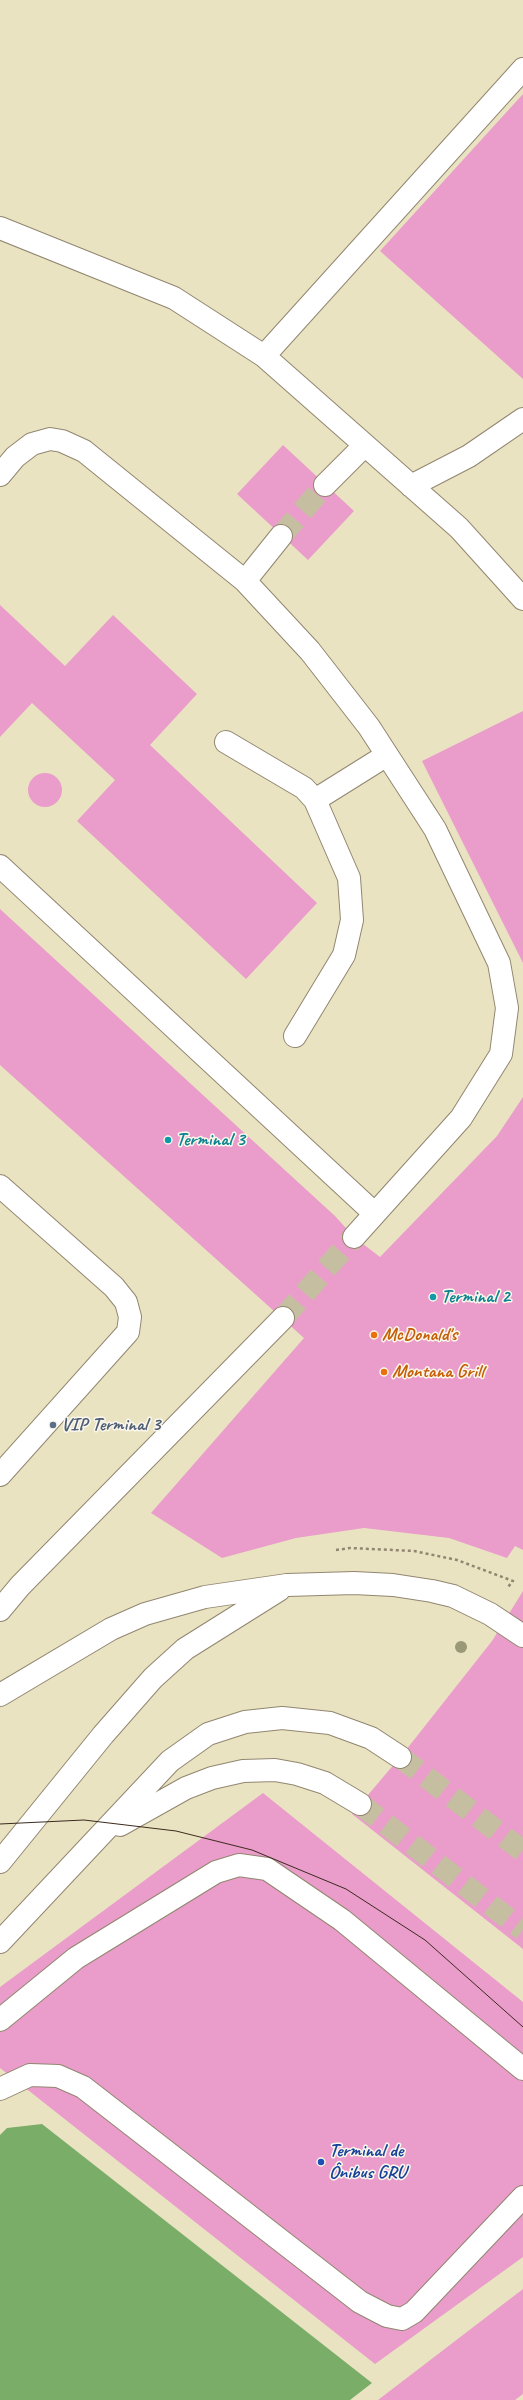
<!DOCTYPE html>
<html>
<head>
<meta charset="utf-8">
<style>
	body { margin:0 }
	canvas { display:block; background:#e9e3c2 }
</style>
</head>
<body>
<canvas width="523" height="2400"></canvas>
<script>
const g = document.querySelector('canvas').getContext('2d');
g.lineJoin = 'round';
function fillPath(path, color) {
  g.fillStyle = color;
  g.fill(path, 'evenodd');
}
function poly(rows) {
  const path = new Path2D();
  for (const r of rows) {
    if (r.length === 3) {
      path.moveTo(r[0] + r[2], r[1]);
      path.arc(r[0], r[1], r[2], 0, 2 * Math.PI);
      continue;
    }
    path.moveTo(r[0], r[1]);
    for (let i = 2; i < r.length; i += 2) path.lineTo(r[i], r[i + 1]);
  }
  return path;
}
function trace(path, color, width, dash) {
  g.strokeStyle = color;
  g.lineWidth = width;
  g.lineCap = dash ? 'butt' : 'round';
  g.setLineDash(dash || []);
  g.stroke(path);
}
function drawText(font, color, halo, rows, align = 'center') {
  g.font = font + ' Caveat,sans-serif';
  g.lineWidth = 3;
  g.setLineDash([]);
  g.textBaseline = 'middle';
  g.strokeStyle = halo;
  g.fillStyle = color;
  for (const [text, x, y, turn = 0] of rows) {
    g.save();
    g.translate(x, y);
    g.rotate((+turn || 0) * Math.PI / 180);
    g.textAlign = isNaN(turn) ? turn : align;
    if (halo) g.strokeText(text, 0, 0);
    g.fillText(text, 0, 0);
    g.restore();
  }
}
const forest = poly([
	[42,2124,372,2383,350,2400,0,2400,0,2135,7,2128]
]);
const building = poly([
	[523,94,523,379,380,251],
	[283,445,354,511,308,560,237,494],
	[0,605,65,666,113,615,197,694,150,745,317,903,246,979,77,821,115,780,32,703,0,737],
	[523,711,523,963,422,761],
	[45,790,17],
	[0,909,335,1216,354,1237,380,1257,497,1136,523,1097,523,1550,515,1546,507,1558,449,1538,364,1528,296,1538,222,1558,151,1513,304,1338,0,1065],
	[523,1591,523,1949,352,1814,406,1750,492,1641],
	[263,1793,523,2002,523,2257,375,2364,0,2068,0,1987],
	[523,2289,523,2394,515,2400,378,2400]
]);
const minorTunnel = poly([
	[281,536,325,485],
	[283,1318,354,1237],
	[400,1757,523,1851],
	[360,1804,523,1930]
]);
const path = poly([
	[336,1550,350,1548,414,1551,457,1560,513,1581,508,1587]
]);
const minor = poly([
	[0,228,174,298,264,356,459,528,523,599],
	[264,356,523,69],
	[0,475,15,457,32,444,50,439,62,441,84,451,245,581],
	[325,485,364,446],
	[411,486,469,456,523,419],
	[281,536,245,581,310,651,369,727,435,829,499,963,507,1008,501,1054,461,1118,354,1237],
	[226,742,304,788,315,800],
	[0,866,374,1213],
	[295,1036,344,955,352,920,349,878,315,800,387,755],
	[0,1186,114,1287,126,1302,130,1317,128,1332,0,1475],
	[0,1610,20,1586,283,1318],
	[0,1695,111,1629,145,1614,205,1597,287,1585,354,1583,393,1585,432,1591,453,1596,490,1614,523,1636],
	[120,1825,186,1788,212,1778,243,1771,275,1770,297,1774,325,1783,360,1804],
	[0,1862,103,1735,153,1678,185,1649,279,1590],
	[0,1942,170,1761,208,1734,245,1722,282,1718,330,1723,371,1738,400,1757],
	[0,2020,76,1958,216,1872,239,1865,267,1869,342,1920,523,2069],
	[0,2089,30,2075,58,2076,83,2087,360,2302,387,2316,402,2319,414,2312,523,2197]
]);
const tram = poly([
	[0,1824,84,1820,176,1831,252,1850,346,1889,425,1940,523,2027]
]);
const trees = [
	[461,1647]
];
const markers = [
	[168,1140,4,"#0f9aa8"],
	[433,1297,4,"#0f9aa8"],
	[374,1335,4,"#e8710a"],
	[384,1372,4,"#e8710a"],
	[53,1425,4,"#5c6f8a"],
	[321,2162,4,"#1a4fb4"]
];
const cultureNames = [
	["Terminal 3",176,1140],
	["Terminal 2",441,1297]
];
const foodNames = [
	["McDonald's",382,1335],
	["Montana Grill",392,1372]
];
const serviceNames = [
	["VIP Terminal 3",61,1425]
];
const transitNames = [
	["Terminal de",329,2151],
	["Ônibus GRU",329,2173]
];
fillPath(forest, '#7aad68');
fillPath(building, '#ea9dca');
trace(minorTunnel, '#c6bea1', 22, [22, 11]);
trace(minor, '#928670', 24);
trace(path, '#928670', 2.5, [3, 3]);
trace(minor, '#fff', 22);
trace(tram, '#3b2a1e', 1);
g.fillStyle = '#999877';
for (const [x, y] of trees) {
  g.beginPath();
  g.arc(x, y, 6, 0, 2 * Math.PI);
  g.fill();
}
for (const [x, y, r, color] of markers) {
  const dot = new Path2D();
  dot.arc(x, y, r, 0, 2 * Math.PI);
  g.fillStyle = color;
  g.fill(dot);
  trace(dot, '#fbf7ec', 1.5);
}
drawText('bold 19px', '#0d838f', '#fbf7ec', cultureNames, 'left');
drawText('bold 19px', '#c56008', '#fbf7ec', foodNames, 'left');
drawText('bold 19px', '#4e5e75', '#fbf7ec', serviceNames, 'left');
drawText('bold 19px', '#164399', '#fbf7ec', transitNames, 'left');
</script>
</body>
</html>
